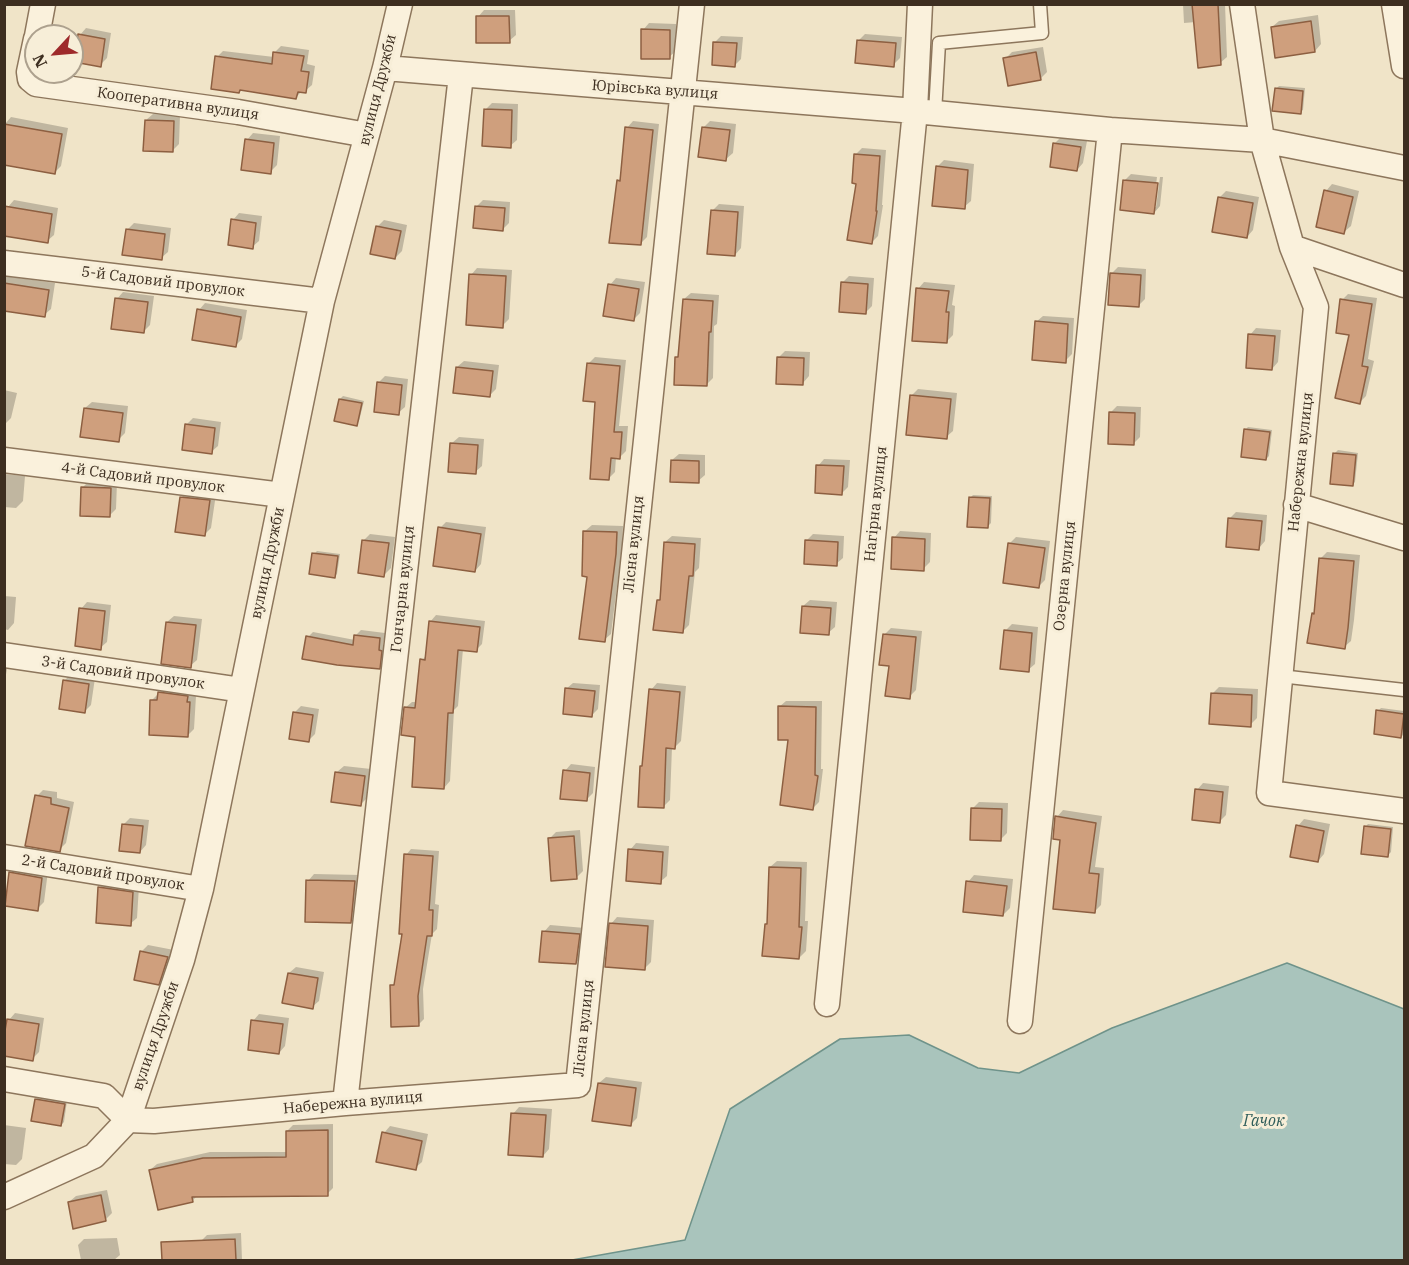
<!DOCTYPE html>
<html>
<head>
<meta charset="utf-8">
<style>
	body { margin:0 }
	#map { position:relative; width:1409px; height:1265px; overflow:hidden; background:#f0e4c8; font-family:"IBM Plex Serif",serif }
	canvas { display:block }
	.frame { position:absolute; inset:0; border:6px solid #3d2e20; pointer-events:none }
	.north { position:absolute; left:24px; top:24px; width:60px; height:60px; box-sizing:border-box; background:#f7eed8; border:2px solid #ada18e; border-radius:50%; rotate:244deg; font-size:16px; font-weight:700; line-height:24px; text-align:center; color:#3d2e20 }
	.north::after { content:''; display:block; margin:auto; width:21px; height:27px; background:#9e2a2b; clip-path:polygon(50% 0,100% 100%,50% 72%,0 100%) }
</style>
</head>
<body>
<div id="map">
<canvas width="1409" height="1265"></canvas>
<div class="frame"></div>
<div class="north">N</div>
</div>
<script>
const g = document.querySelector('canvas').getContext('2d');
g.lineJoin = 'round';
function fillPath(path, color) {
  g.fillStyle = color;
  g.fill(path, 'evenodd');
}
function poly(rows) {
  const path = new Path2D();
  for (const r of rows) {
    path.moveTo(r[0], r[1]);
    for (let i = 2; i < r.length; i += 2) path.lineTo(r[i], r[i + 1]);
  }
  return path;
}
function trace(path, color, width, dash) {
  g.strokeStyle = color;
  g.lineWidth = width;
  g.lineCap = dash ? 'butt' : 'round';
  g.setLineDash(dash || []);
  g.stroke(path);
}
function drawText(font, color, halo, rows, align = 'center') {
  g.font = font + ' "IBM Plex Serif",serif';
  g.lineWidth = 6;
  g.setLineDash([]);
  g.textBaseline = 'middle';
  g.strokeStyle = halo;
  g.fillStyle = color;
  for (const [text, x, y, turn = 0] of rows) {
    g.save();
    g.translate(x, y);
    g.rotate((+turn || 0) * Math.PI / 180);
    g.textAlign = isNaN(turn) ? turn : align;
    if (halo) g.strokeText(text, 0, 0);
    g.fillText(text, 0, 0);
    g.restore();
  }
}
const water = poly([
	[1287,963,1404,1009,1404,1260,572,1260,685,1240,730,1109,840,1039,909,1035,978,1068,1019,1073,1112,1028,1287,963]
]);
const shadow = poly([
	[1183,4,1225,4,1227,57,1220,63,1196,22,1184,23],
	[484,10,515,10,516,35,509,41,478,17],
	[1318,15,1321,44,1315,51,1272,27,1279,21],
	[649,23,676,24,676,51,669,57,643,30],
	[86,28,111,33,107,58,100,65,80,35],
	[865,34,902,37,900,58,893,65,858,41],
	[721,36,743,37,741,59,735,65,715,42],
	[281,46,309,50,307,64,315,66,312,85,305,91,302,91,296,97,241,88,217,57,223,51,274,57,275,52],
	[1043,47,1047,72,1041,78,1005,59,1012,52],
	[1279,86,1305,88,1303,110,1300,112,1276,89],
	[492,103,518,104,517,140,510,146,485,110],
	[153,114,180,115,179,144,172,151,146,120],
	[11,117,68,128,61,166,54,173,4,163,5,124],
	[633,121,659,124,647,237,640,244,618,181,622,177,627,128],
	[710,121,736,124,733,153,726,159,703,128],
	[253,133,280,136,277,165,270,172,247,140],
	[1061,137,1087,141,1083,163,1077,170,1054,144],
	[862,148,886,150,882,205,883,205,878,236,871,243,857,182,855,155],
	[944,160,974,164,971,201,964,207,937,167],
	[1131,174,1157,177,1153,207,1156,207,1160,177,1163,177,1160,206,1154,213,1124,181],
	[1332,184,1359,191,1351,226,1344,232,1326,191],
	[1226,191,1259,197,1253,230,1247,237,1219,198],
	[14,200,58,208,54,235,47,241,8,207],
	[483,200,510,202,509,223,502,230,476,207],
	[719,204,744,206,741,248,735,255,712,211],
	[239,213,262,216,259,241,252,247,233,220],
	[384,220,407,225,402,251,395,258,377,227],
	[134,223,171,228,168,252,161,258,127,230],
	[1118,267,1146,269,1145,299,1138,306,1112,273],
	[477,268,512,270,509,319,502,326,471,275],
	[4,276,55,283,51,309,44,315,4,310],
	[849,276,874,278,872,306,866,312,842,283],
	[616,278,645,282,640,313,633,320,610,285],
	[924,282,955,285,952,305,955,306,953,335,946,342,918,289],
	[123,292,154,296,150,325,143,332,117,299],
	[691,293,719,295,717,324,714,326,713,378,706,385,676,358,680,354,684,299],
	[1348,294,1377,298,1368,359,1374,361,1366,396,1359,403,1351,334,1342,300],
	[205,303,247,310,242,339,235,346,199,310],
	[1043,316,1074,318,1072,354,1065,361,1036,322],
	[1256,328,1281,330,1278,362,1272,369,1250,335],
	[785,351,810,352,809,376,803,383,778,358],
	[595,357,626,360,619,426,628,426,626,451,620,457,616,457,615,472,608,479,597,401,588,364],
	[464,361,499,365,496,389,489,396,457,367],
	[385,376,408,379,405,407,398,413,379,382],
	[918,389,957,393,953,431,946,437,911,396],
	[4,390,17,393,11,418,4,425],
	[343,396,364,401,359,421,356,424,340,399],
	[92,402,128,406,125,433,118,440,85,408],
	[1117,406,1141,407,1140,437,1133,444,1110,413],
	[193,418,221,422,218,446,211,452,186,425],
	[1248,427,1272,430,1269,456,1266,459,1245,430],
	[459,437,484,439,482,466,475,472,452,443],
	[1338,450,1358,453,1355,482,1352,485,1335,453],
	[679,454,705,455,705,475,698,481,672,460],
	[824,459,850,460,848,487,842,493,818,466],
	[4,474,25,476,23,501,16,508,4,507],
	[89,481,117,482,116,509,109,516,83,487],
	[188,491,216,494,211,528,204,535,182,497],
	[973,495,992,496,991,523,988,526,970,498],
	[1236,512,1267,515,1265,541,1259,548,1229,519],
	[446,522,486,527,481,564,475,571,440,528],
	[592,525,623,526,622,546,611,634,604,640,588,576,585,531],
	[900,531,931,533,930,562,923,569,894,538],
	[370,534,395,537,391,568,384,575,364,540],
	[813,534,844,536,843,558,836,564,807,540],
	[672,536,701,538,699,568,695,572,689,625,682,632,658,601,662,597,665,542],
	[1016,537,1050,541,1045,580,1039,586,1010,543],
	[317,551,340,554,337,574,335,576,314,554],
	[1327,552,1360,555,1354,620,1351,641,1344,647,1314,614,1316,612,1321,558],
	[4,596,16,597,14,623,8,630,4,629],
	[810,600,837,602,835,627,828,633,803,606],
	[87,602,111,605,107,642,100,648,81,609],
	[436,615,485,621,482,644,476,650,463,649,458,706,454,710,450,781,444,788,417,735,405,708,412,702,418,702,422,660,427,655,430,622],
	[174,616,202,619,197,660,190,666,167,622],
	[1012,624,1038,627,1035,664,1028,670,1005,631],
	[891,628,922,631,916,690,909,697,890,664,884,635],
	[361,630,385,633,383,645,386,646,385,662,379,668,308,637,313,632,355,640,355,636],
	[4,669,7,669,4,685],
	[71,674,95,678,91,705,84,712,64,681],
	[573,683,600,685,598,709,591,716,566,689],
	[657,683,686,686,681,741,674,748,672,747,670,800,663,807,644,764,651,690],
	[166,686,193,690,193,696,196,696,194,729,187,736,152,700],
	[1219,687,1258,689,1257,718,1250,725,1212,694],
	[786,701,822,701,821,769,823,769,819,802,813,808,779,707],
	[301,706,319,709,315,734,309,740,294,713],
	[1381,708,1404,711,1404,734,1401,737,1378,711],
	[571,764,595,767,593,793,586,800,565,771],
	[344,766,371,769,367,798,360,805,337,772],
	[1203,783,1229,786,1226,815,1220,821,1197,790],
	[43,790,57,792,57,798,74,802,66,843,59,850,37,796],
	[979,802,1008,803,1007,833,1000,840,972,809],
	[1063,810,1102,816,1095,867,1104,868,1101,905,1095,911,1061,838,1057,817],
	[130,818,149,820,146,845,140,852,123,825],
	[1304,819,1330,824,1324,854,1318,861,1298,826],
	[1368,824,1393,827,1391,852,1388,855,1365,827],
	[580,830,583,871,576,878,550,838,556,832],
	[636,843,669,846,667,876,660,882,630,850],
	[411,849,439,851,435,904,439,905,437,929,432,934,423,989,424,1019,418,1025,391,986,397,981,404,933,406,855],
	[777,861,807,862,805,921,808,921,806,951,799,958,766,924,769,922,770,867],
	[17,866,48,871,44,902,37,909,11,873],
	[314,874,361,875,357,915,350,922,308,881],
	[974,875,1013,879,1010,908,1003,915,968,882],
	[106,881,139,886,137,918,130,924,100,887],
	[617,917,654,920,651,962,644,969,611,924],
	[550,925,585,928,582,956,576,963,544,932],
	[148,945,174,950,165,976,158,983,141,952],
	[296,967,324,972,319,1001,312,1007,289,973],
	[15,1013,44,1018,39,1052,32,1059,9,1020],
	[259,1014,289,1018,285,1046,279,1053,253,1021],
	[606,1077,642,1082,637,1118,630,1125,599,1083],
	[39,1097,67,1101,64,1122,61,1125,36,1099],
	[519,1107,552,1109,549,1149,543,1156,513,1114],
	[333,1124,333,1188,327,1194,198,1195,192,1201,150,1170,157,1164,210,1152,288,1152,287,1131,293,1125],
	[4,1125,26,1128,22,1159,16,1165,4,1164],
	[390,1126,428,1134,422,1162,415,1168,384,1133],
	[107,1190,112,1213,105,1220,69,1202,76,1196],
	[241,1233,242,1260,202,1260,201,1241,207,1235],
	[117,1238,120,1255,114,1260,81,1260,78,1245,84,1239]
]);
const building = poly([
	[1192,4,1218,4,1221,65,1198,68,1192,4],
	[476,16,509,16,510,43,476,43,476,16],
	[1311,21,1315,52,1275,58,1271,27,1311,21],
	[641,29,670,30,670,59,641,59,641,29],
	[78,34,105,39,101,67,74,62,78,34],
	[857,40,896,43,894,67,855,63,857,40],
	[713,42,737,43,735,67,712,65,713,42],
	[273,52,304,56,301,71,309,72,306,93,298,92,296,99,240,90,239,93,211,89,215,56,272,64,273,52],
	[1036,52,1041,80,1008,86,1003,58,1036,52],
	[1275,88,1303,91,1301,114,1272,111,1275,88],
	[484,109,512,110,511,148,482,146,484,109],
	[145,120,174,121,173,152,143,151,145,120],
	[4,124,62,134,55,174,4,165,4,124],
	[625,127,653,130,641,245,609,243,617,180,620,181,625,127],
	[702,127,730,130,726,161,698,157,702,127],
	[245,139,274,143,271,174,241,170,245,139],
	[1053,143,1081,147,1077,171,1050,167,1053,143],
	[854,154,880,156,876,211,877,211,872,244,847,240,856,184,852,183,854,154],
	[936,166,968,170,965,209,932,206,936,166],
	[1123,180,1158,183,1154,214,1120,210,1123,180],
	[1324,190,1353,197,1344,234,1316,227,1324,190],
	[1218,197,1253,203,1247,238,1212,232,1218,197],
	[4,206,52,214,48,243,4,236,4,206],
	[475,206,505,208,503,231,473,228,475,206],
	[711,210,738,212,735,256,707,254,711,210],
	[231,219,256,223,253,249,228,245,231,219],
	[376,226,401,231,395,259,370,254,376,226],
	[126,229,165,234,162,260,122,255,126,229],
	[1110,273,1141,275,1139,307,1108,305,1110,273],
	[469,274,506,276,503,328,466,325,469,274],
	[841,282,868,284,866,314,839,312,841,282],
	[4,283,49,290,45,317,4,311,4,283],
	[608,284,639,289,634,321,603,316,608,284],
	[916,288,949,291,946,312,949,312,947,343,912,341,916,288],
	[115,298,148,302,144,333,111,329,115,298],
	[683,299,713,301,711,332,709,332,707,386,674,385,675,357,678,357,683,299],
	[1340,299,1372,304,1362,366,1368,367,1360,404,1335,398,1349,335,1336,333,1340,299],
	[197,309,241,317,236,347,192,340,197,309],
	[1035,321,1068,324,1066,363,1032,360,1035,321],
	[1248,334,1275,336,1272,370,1246,368,1248,334],
	[777,357,804,358,803,385,776,384,777,357],
	[587,363,620,366,614,432,622,432,620,459,611,458,609,480,590,479,595,402,583,401,587,363],
	[456,367,493,371,490,397,453,393,456,367],
	[377,382,402,385,399,415,374,412,377,382],
	[910,395,951,399,947,439,906,435,910,395],
	[339,399,362,403,357,426,334,421,339,399],
	[84,408,123,413,119,442,80,437,84,408],
	[1109,412,1135,413,1134,445,1108,444,1109,412],
	[185,424,215,428,212,454,182,450,185,424],
	[1244,429,1270,432,1266,460,1241,457,1244,429],
	[450,443,478,445,476,474,448,472,450,443],
	[1333,453,1356,455,1353,486,1330,484,1333,453],
	[671,460,699,461,699,483,670,482,671,460],
	[816,465,844,466,842,495,815,493,816,465],
	[81,487,111,488,110,517,80,516,81,487],
	[180,497,210,500,205,536,175,532,180,497],
	[969,497,990,498,988,528,967,527,969,497],
	[1228,518,1262,521,1259,550,1226,547,1228,518],
	[438,527,481,534,475,572,433,566,438,527],
	[583,531,617,532,616,554,605,642,579,639,587,577,582,576,583,531],
	[892,537,925,539,924,571,891,569,892,537],
	[362,540,389,543,384,577,358,573,362,540],
	[805,540,838,542,837,566,804,564,805,540],
	[664,542,695,544,693,576,689,576,683,633,653,630,657,600,660,600,664,542],
	[1008,543,1045,548,1039,588,1003,583,1008,543],
	[312,553,338,556,335,578,309,574,312,553],
	[1319,558,1354,561,1348,628,1345,649,1307,643,1312,613,1314,614,1319,558],
	[802,606,831,608,829,635,800,633,802,606],
	[79,608,105,611,101,650,75,646,79,608],
	[429,621,480,627,477,652,458,650,453,713,448,713,444,789,412,787,415,737,401,735,404,707,415,708,420,659,425,660,429,621],
	[166,622,196,625,191,668,161,664,166,622],
	[1004,630,1032,633,1029,672,1000,669,1004,630],
	[883,634,916,637,910,699,885,696,889,666,879,665,883,634],
	[354,635,380,638,379,650,382,651,380,669,337,665,302,659,306,636,353,645,354,635],
	[63,680,89,684,85,713,59,709,63,680],
	[565,688,595,691,592,717,563,714,565,688],
	[649,689,680,692,675,749,666,748,664,808,638,807,640,766,642,766,649,689],
	[158,692,188,696,187,702,190,702,188,737,149,735,150,700,157,700,158,692],
	[1211,693,1252,695,1251,727,1209,724,1211,693],
	[778,706,816,707,815,775,818,776,813,810,780,805,788,740,778,740,778,706],
	[1376,710,1404,714,1401,738,1374,734,1376,710],
	[293,712,313,715,309,742,289,739,293,712],
	[563,770,590,773,587,801,560,799,563,770],
	[335,772,365,776,361,806,331,802,335,772],
	[1195,789,1223,792,1220,823,1192,820,1195,789],
	[35,795,51,798,51,804,69,808,60,852,25,846,35,795],
	[971,808,1002,809,1001,841,970,840,971,808],
	[1055,816,1096,823,1089,873,1099,874,1095,913,1053,909,1060,840,1053,839,1055,816],
	[122,824,143,826,140,853,119,851,122,824],
	[1296,825,1324,831,1318,862,1290,857,1296,825],
	[1364,826,1391,829,1388,857,1361,854,1364,826],
	[574,836,577,879,551,881,548,838,574,836],
	[628,849,663,852,661,884,626,881,628,849],
	[404,854,433,856,429,910,433,910,432,936,427,936,418,996,419,1026,391,1027,390,985,394,985,402,934,399,934,404,854],
	[769,867,801,868,799,927,802,927,799,959,762,956,765,924,767,924,769,867],
	[9,872,42,878,38,911,5,906,9,872],
	[306,880,355,881,351,923,305,922,306,880],
	[966,881,1007,886,1003,916,963,912,966,881],
	[98,887,133,892,131,926,96,923,98,887],
	[609,923,648,926,645,970,605,967,609,923],
	[542,931,580,934,576,964,539,962,542,931],
	[140,951,168,957,159,985,134,980,140,951],
	[288,973,318,978,313,1009,282,1003,288,973],
	[7,1019,39,1024,33,1061,4,1056,4,1036,7,1019],
	[251,1020,283,1024,279,1054,248,1050,251,1020],
	[598,1083,636,1088,631,1126,592,1121,598,1083],
	[35,1099,65,1104,61,1126,31,1121,35,1099],
	[511,1113,546,1115,543,1157,508,1155,511,1113],
	[328,1130,328,1196,192,1197,193,1202,158,1210,149,1170,203,1158,286,1157,286,1131,328,1130],
	[382,1132,422,1141,416,1170,376,1162,382,1132],
	[101,1195,106,1221,73,1229,68,1202,101,1195],
	[235,1239,236,1260,162,1260,161,1242,235,1239]
]);
const service = poly([
	[935,113,939,43,1042,33,1040,4],
	[1280,676,1404,690]
]);
const minor = poly([
	[1242,4,1262,140,1292,247,1316,307,1269,793,1404,811],
	[1394,4,1404,66],
	[37,36,43,4],
	[36,39,29,72,30,79,36,84,238,112,367,135],
	[385,68,915,111,1110,130,1262,140,1404,168],
	[1292,247,1404,285],
	[4,263,322,301],
	[4,460,282,495],
	[1296,505,1404,538],
	[4,655,242,690],
	[4,857,201,889],
	[827,1004,915,111,920,4],
	[1020,1021,1110,130],
	[4,1079,104,1096,128,1120],
	[345,1103,461,75],
	[128,1120,154,1121,345,1103,578,1085,692,4],
	[4,1197,94,1156,128,1120,182,960,201,889,322,301,385,68,400,4]
]);
const streetNames = [
	["вулиця Дружби",378,90,-76],
	["Юрівська вулиця",655,90,4],
	["Кооперативна вулиця",178,104,8],
	["5-й Садовий провулок",163,282,7],
	["Набережна вулиця",1301,462,-84],
	["4-й Садовий провулок",143,478,7],
	["Нагірна вулиця",876,504,-84],
	["Лісна вулиця",634,544,-84],
	["вулиця Дружби",268,563,-78],
	["Озерна вулиця",1065,576,-84],
	["Гончарна вулиця",403,589,-84],
	["3-й Садовий провулок",123,673,8],
	["2-й Садовий провулок",103,873,9],
	["Лісна вулиця",584,1028,-84],
	["вулиця Дружби",156,1036,-71],
	["Набережна вулиця",353,1103,-5]
];
const waterNames = [
	["Гачок",1264,1121]
];
fillPath(water, '#a9c4bc');
trace(water, '#6f938a', 1.5);
fillPath(shadow, '#0003');
fillPath(building, '#cf9f7d');
trace(building, '#8d5f41', 1.5);
trace(service, '#8d765c', 15);
trace(minor, '#8d765c', 27);
trace(service, '#faf1dc', 12);
trace(minor, '#faf1dc', 24);
drawText('15px', '#3d2e20', '#f7eed8', streetNames);
drawText('italic 16px', '#2f5d5a', '#f7eed8', waterNames);
</script>
</body>
</html>
